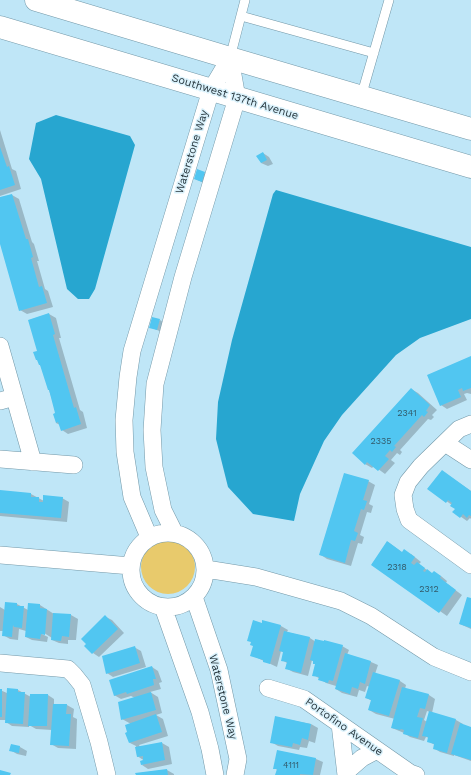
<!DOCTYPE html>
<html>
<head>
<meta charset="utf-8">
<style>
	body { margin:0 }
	canvas { display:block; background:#bfe6f7 }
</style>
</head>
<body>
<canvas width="471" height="775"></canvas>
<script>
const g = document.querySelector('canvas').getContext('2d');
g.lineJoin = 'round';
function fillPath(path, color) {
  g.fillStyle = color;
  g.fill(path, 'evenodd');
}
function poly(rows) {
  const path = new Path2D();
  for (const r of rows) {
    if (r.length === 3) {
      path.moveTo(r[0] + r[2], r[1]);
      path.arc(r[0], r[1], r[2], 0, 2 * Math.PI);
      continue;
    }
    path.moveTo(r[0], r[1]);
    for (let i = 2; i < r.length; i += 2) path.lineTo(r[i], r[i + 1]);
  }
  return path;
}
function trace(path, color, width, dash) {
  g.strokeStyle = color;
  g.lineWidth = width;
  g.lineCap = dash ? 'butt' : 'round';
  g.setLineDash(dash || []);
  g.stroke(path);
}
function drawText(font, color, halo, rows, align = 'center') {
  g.font = font + ' "Work Sans",sans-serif';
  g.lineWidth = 3;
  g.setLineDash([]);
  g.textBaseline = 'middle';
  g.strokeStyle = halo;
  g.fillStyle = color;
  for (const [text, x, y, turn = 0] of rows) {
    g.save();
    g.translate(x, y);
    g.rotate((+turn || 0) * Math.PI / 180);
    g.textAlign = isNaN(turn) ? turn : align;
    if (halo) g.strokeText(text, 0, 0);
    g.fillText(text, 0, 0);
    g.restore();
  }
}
const green = poly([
	[168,567,27]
]);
const water = poly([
	[56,115,130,136,135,145,95,289,89,299,78,299,67,289,41,179,29,159,36,123],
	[276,190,471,247,471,319,420,338,396,355,342,415,324,441,300,494,294,521,253,514,228,487,216,439,218,402,232,340,273,194]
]);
const shadow = poly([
	[0,130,12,169,16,171,21,189,0,196],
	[263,153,269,157,273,164,268,166,261,163],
	[204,173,211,177,208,185,195,179],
	[12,195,19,199,32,242,34,244,39,261,37,261,45,289,48,291,53,307,27,314,20,310,0,240,0,198],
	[49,314,56,318,61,338,59,338,80,410,83,412,87,428,68,434,62,430,60,425,56,423,57,414,41,366,40,365,38,351],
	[160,320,166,324,164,333,150,327],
	[471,357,471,394,467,393,464,394,467,400,447,409,441,405],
	[411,389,418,393,437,410,432,415,434,417,431,420,428,419,400,450,402,452,400,455,397,453,391,460,395,463,385,474,374,466,372,468,365,464],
	[442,471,471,491,471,519,470,518,467,521,454,512,456,509,452,505,429,489],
	[368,481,375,485,369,504,373,506,371,513,367,512,360,535,364,537,362,544,358,543,351,566,327,559,321,555],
	[0,491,31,494,44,501,62,498,69,502,67,522,0,516],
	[388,542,403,553,411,554,421,562,419,564,431,573,441,576,447,581,446,583,462,595,447,616,372,564],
	[471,599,471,629,460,624],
	[6,603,17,604,28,610,40,605,54,614,71,615,78,619,76,640,68,640,68,644,59,643,52,640,52,638,41,631,40,633,48,637,47,642,32,640,26,637,26,631,19,629,18,640,10,639,3,635,3,631,0,631,0,607,5,610],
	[106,617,112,620,124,633,99,657,93,653],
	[263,621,281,626,288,630,287,632,310,638,316,642,342,646,349,650,347,655,371,662,378,665,375,674,400,681,406,685,405,689,429,695,435,699,432,713,456,720,463,724,462,725,471,728,471,761,454,755,454,756,440,752,434,748,435,745,428,741,429,738,426,737,424,741,410,737,404,733,392,728,395,719,376,714,369,710,372,701,367,698,370,687,367,686,365,692,359,690,357,697,342,693,336,689,336,686,326,683,314,675,316,664,312,660,308,676,293,672,286,668,287,663,282,660,284,653,281,651,277,667,251,655],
	[427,711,430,712,427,722,424,720],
	[134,647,141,651,146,667,113,677,107,673],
	[152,667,158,671,162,682,159,683,161,689,150,692,158,697,162,713,156,715,163,719,168,736,139,745,140,747,162,743,169,747,172,764,148,769,142,765,145,761,137,756,136,746,130,743,131,724,122,719,135,698,131,696,121,699,114,695],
	[0,690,7,693,8,690,18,690,31,697,48,695,54,699,54,705,67,705,74,709,73,717,77,719,76,749,58,748,51,744,52,730,36,729,29,725,29,727,12,726,6,722,6,720,0,720],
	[276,717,311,724,318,728,315,743,309,741,307,748,300,747,299,750,278,746,271,742],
	[11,745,20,747,27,751,26,756,17,754,10,750],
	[278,751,316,759,323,762,320,775,277,775,277,770,275,768],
	[167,770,174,774,174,775,137,775,136,774]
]);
const building = poly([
	[0,147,7,167,9,166,15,185,0,190],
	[263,152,267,160,261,163,256,156],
	[197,169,205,172,202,182,194,179],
	[12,194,26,239,28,239,33,257,31,258,39,287,42,286,47,303,19,311,0,244,0,197],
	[49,313,55,334,53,335,74,408,76,407,81,424,61,431,58,422,56,423,53,414,55,413,49,390,48,390,40,365,39,365,37,360,36,360,33,352,37,351,28,320],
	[152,317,160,319,157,330,149,328],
	[471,356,471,388,463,391,462,388,458,390,461,397,440,406,427,375],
	[411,388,430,405,426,411,428,412,424,417,422,415,394,446,396,447,392,452,390,450,385,456,389,459,378,471,367,462,365,465,352,453],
	[442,470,471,491,471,516,469,515,467,518,463,514,460,518,452,512,455,509,450,506,452,503,448,500,446,503,427,489],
	[344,473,369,480,363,500,367,501,364,510,361,509,354,531,358,533,355,541,351,540,345,563,319,555],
	[0,490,31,493,31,497,39,497,39,502,43,502,43,495,63,497,61,518,0,513],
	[387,541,402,552,404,549,415,557,411,563,414,565,417,562,425,568,423,571,425,572,427,569,432,573,434,571,441,576,440,578,456,590,439,613,371,565],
	[467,597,471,598,471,628,459,624],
	[5,602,17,603,17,606,24,606,22,628,14,627,13,625,12,637,2,636],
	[28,603,40,604,40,608,47,609,45,635,41,634,40,639,25,637],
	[53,613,71,614,69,637,62,636,61,641,51,640],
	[105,615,118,629,92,654,84,646,86,644,81,639],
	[253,620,262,623,262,620,281,625,270,664,263,662,263,660,250,656,253,646,250,645,251,642,247,641],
	[284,631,310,637,301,673,285,669,287,662,281,661,283,652,279,651],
	[315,639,324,641,324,640,343,645,333,681,329,680,328,683,318,680,319,677,312,676,315,664,313,664,313,661,310,660],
	[135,646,140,663,106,674,102,656],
	[345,653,371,661,365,684,360,682,358,689,352,687,350,694,335,689],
	[152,666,156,679,153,679,154,685,127,694,126,692,114,696,109,680],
	[373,672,400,680,389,716,368,710,371,700,365,698],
	[402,687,429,694,425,709,420,708,417,717,423,718,418,738,403,734,404,730,401,729,400,730,391,728],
	[7,688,18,689,18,692,25,692,23,724,5,723],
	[0,689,2,689,2,717,0,717],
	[151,692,156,710,121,720,118,702],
	[30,694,48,694,47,726,28,726],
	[53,704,67,704,66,714,71,714,69,746,50,745],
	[429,711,456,719,447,753,433,749,434,744,427,742,428,737,422,736],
	[156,714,162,732,129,743,125,733,127,732,125,725],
	[275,716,311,724,308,740,302,738,300,745,293,743,292,747,270,743],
	[460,723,471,727,471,760,451,754],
	[162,742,165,760,141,765,140,761,143,760,143,756,137,757,135,747],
	[11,744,20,746,19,753,9,751],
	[277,750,316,758,313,775,300,774,300,775,275,775,277,769,273,769],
	[167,769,168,775,136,775,135,773],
	[0,770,11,773,10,775,0,775]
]);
const lane = poly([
	[241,16,374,53],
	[230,58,245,0],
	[361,97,389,0]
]);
const street = poly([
	[0,346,33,462],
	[0,401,14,397],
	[471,424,459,429,421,466,408,482,403,495,405,509,409,520,471,565],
	[445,443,471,460],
	[0,459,74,465],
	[174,532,163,510,154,467,152,430,155,384,183,277,237,98,230,58],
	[168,570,37],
	[149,537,132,497,125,452,124,420,128,377,132,351,211,90,230,58],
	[0,555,131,566],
	[206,569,256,577,341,601,371,616,434,657,471,672],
	[194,597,219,670,238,759,235,775],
	[163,607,200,712,210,749,215,775],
	[0,663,68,669,74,675,82,685,99,742,107,775],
	[268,688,304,699,410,773,416,775],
	[340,724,346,775],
	[346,772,362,758,377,750]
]);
const secondary = poly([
	[36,0,230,58,471,129],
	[0,27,471,167]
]);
const numberNames = [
	["2341",407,413],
	["2335",381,441],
	["2318",397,567],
	["2312",429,589],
	["4111",291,765]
];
const streetNames = [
	["Southwest 137th Avenue",235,97,17],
	["Waterstone Way",192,152,-73],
	["Waterstone Way",223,697,76],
	["Portofino Avenue",344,727,35]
];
fillPath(green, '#e8ca6c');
fillPath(water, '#27a6d0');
fillPath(shadow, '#0003');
fillPath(building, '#51c6f1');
trace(lane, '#7398a8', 10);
trace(street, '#7398a8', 18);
trace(secondary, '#7398a8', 23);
trace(lane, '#fff', 9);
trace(street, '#fff', 17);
trace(secondary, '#fff', 22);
drawText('9px', '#325a6a', null, numberNames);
drawText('11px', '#27363d', '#d9f1fb', streetNames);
</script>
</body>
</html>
